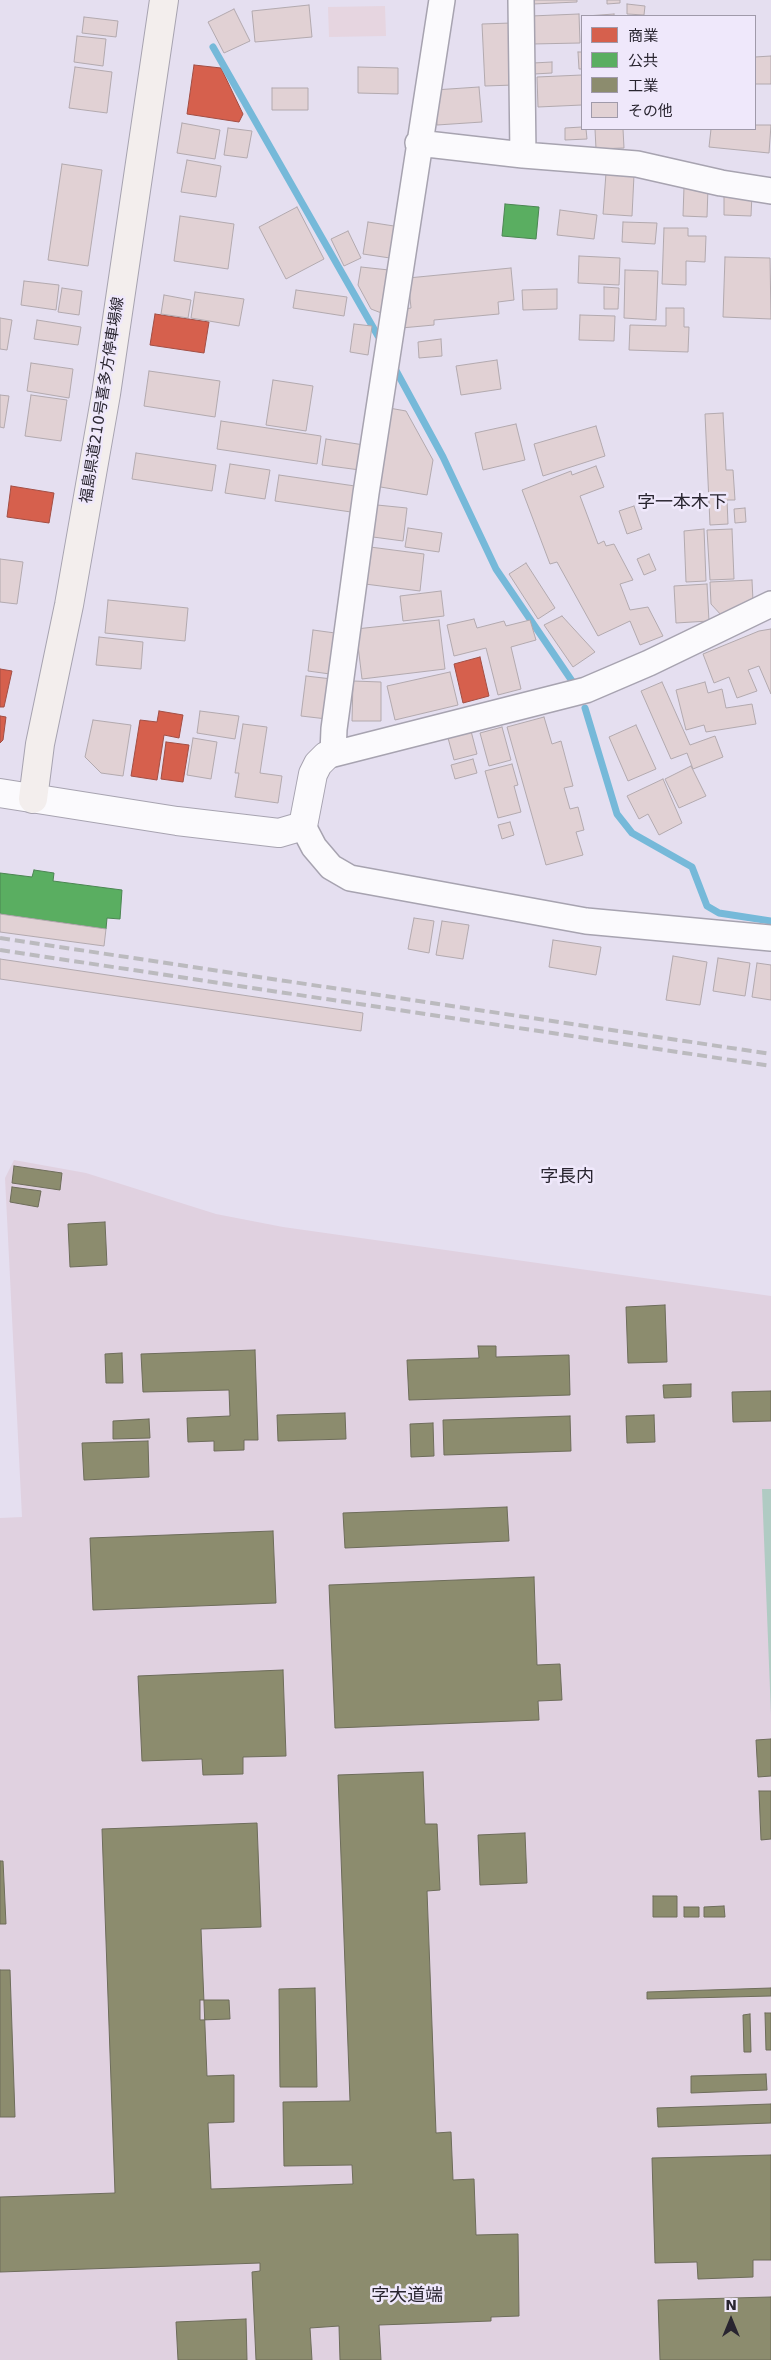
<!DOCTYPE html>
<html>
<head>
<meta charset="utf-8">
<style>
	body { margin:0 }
	#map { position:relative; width:771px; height:2360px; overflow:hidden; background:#e5dff0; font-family:"DejaVu Sans","Noto Sans JP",sans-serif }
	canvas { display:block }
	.legend { position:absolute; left:581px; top:15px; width:175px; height:115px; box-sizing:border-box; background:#efe8fb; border:1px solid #a09aaa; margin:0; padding:6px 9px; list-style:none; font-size:15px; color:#292530 }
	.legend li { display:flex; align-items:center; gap:10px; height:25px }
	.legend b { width:25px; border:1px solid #a09aaa }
	.north { position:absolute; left:706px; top:2295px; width:50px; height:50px; -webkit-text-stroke:4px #efe8fb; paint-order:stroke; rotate:0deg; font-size:14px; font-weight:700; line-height:20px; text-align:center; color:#292530 }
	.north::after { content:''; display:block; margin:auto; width:18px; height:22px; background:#292530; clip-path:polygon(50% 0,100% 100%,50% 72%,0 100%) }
</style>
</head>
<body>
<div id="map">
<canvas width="771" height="2360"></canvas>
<ul class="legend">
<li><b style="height:14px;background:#d6604d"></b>商業</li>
<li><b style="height:14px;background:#5aae61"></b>公共</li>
<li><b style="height:14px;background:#8c8c6e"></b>工業</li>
<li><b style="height:14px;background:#e1d1d4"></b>その他</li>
</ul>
<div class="north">N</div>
</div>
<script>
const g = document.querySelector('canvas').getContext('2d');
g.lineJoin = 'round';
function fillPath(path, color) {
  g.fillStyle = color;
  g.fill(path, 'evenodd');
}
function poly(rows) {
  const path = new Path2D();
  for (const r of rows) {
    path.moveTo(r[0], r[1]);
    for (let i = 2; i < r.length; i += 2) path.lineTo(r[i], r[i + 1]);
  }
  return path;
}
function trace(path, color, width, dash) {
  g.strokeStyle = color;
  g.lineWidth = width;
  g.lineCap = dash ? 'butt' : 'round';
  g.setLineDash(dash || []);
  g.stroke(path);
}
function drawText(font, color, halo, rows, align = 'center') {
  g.font = font + ' "DejaVu Sans","Noto Sans JP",sans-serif';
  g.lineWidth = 5;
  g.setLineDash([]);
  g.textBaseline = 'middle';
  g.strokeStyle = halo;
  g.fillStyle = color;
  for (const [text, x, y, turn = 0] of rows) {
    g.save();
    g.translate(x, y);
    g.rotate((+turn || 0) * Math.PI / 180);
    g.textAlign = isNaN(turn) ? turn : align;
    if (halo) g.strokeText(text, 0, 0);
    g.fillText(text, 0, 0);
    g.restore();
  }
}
const industrial = poly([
	[14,1160,86,1173,216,1214,283,1227,771,1296,771,2360,0,2360,0,1518,22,1517,5,1178]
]);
const medical = poly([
	[385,6,386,36,329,37,328,7]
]);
const green = poly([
	[762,1489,771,1489,771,1715]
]);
const shops = poly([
	[194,65,221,68,243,114,239,122,187,114,194,65],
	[155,314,209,322,204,353,150,345,155,314],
	[11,486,54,493,49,523,7,517,11,486],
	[480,657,489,696,463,703,454,664,480,657],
	[0,669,12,671,4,707,0,707,0,669],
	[159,711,183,715,179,738,164,735,157,780,131,776,140,720,157,722,159,711],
	[0,716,6,717,3,740,0,743,0,716],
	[166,742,189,745,183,782,161,779,166,742]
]);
const public = poly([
	[505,204,539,207,536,239,502,236,505,204],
	[34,870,54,873,53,881,122,890,120,919,107,918,106,929,0,914,0,873,32,877,34,870]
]);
const industry = poly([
	[14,1166,62,1173,60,1190,12,1183,14,1166],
	[12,1187,41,1191,38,1207,10,1202,12,1187],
	[105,1222,107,1265,70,1267,68,1224,105,1222],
	[665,1305,667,1362,628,1363,626,1307,665,1305],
	[478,1346,496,1346,496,1357,569,1355,570,1395,409,1400,407,1360,479,1358,478,1346],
	[255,1350,258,1440,244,1440,244,1450,214,1451,214,1441,188,1442,187,1418,230,1416,229,1390,143,1392,141,1354,255,1350],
	[122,1353,123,1383,106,1383,105,1354,122,1353],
	[691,1384,691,1397,664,1398,663,1385,691,1384],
	[771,1391,771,1421,733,1422,732,1392,771,1391],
	[345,1413,346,1439,278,1441,277,1415,345,1413],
	[654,1415,655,1442,627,1443,626,1416,654,1415],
	[570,1416,571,1451,444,1455,443,1420,570,1416],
	[149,1419,150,1438,113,1439,113,1421,149,1419],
	[433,1423,434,1456,411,1457,410,1424,433,1423],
	[148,1441,149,1477,84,1480,82,1443,148,1441],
	[507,1507,509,1541,345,1548,343,1513,507,1507],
	[273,1531,276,1603,93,1610,90,1538,273,1531],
	[534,1577,537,1665,560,1664,562,1700,538,1701,539,1720,335,1728,329,1585,534,1577],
	[283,1670,286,1756,243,1757,243,1774,203,1775,202,1759,142,1761,138,1676,283,1670],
	[771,1739,771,1776,758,1777,756,1740,771,1739],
	[423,1772,425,1824,437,1824,440,1890,427,1891,436,2133,451,2132,453,2180,474,2179,476,2235,518,2234,519,2316,491,2317,491,2321,379,2325,381,2360,340,2360,339,2326,310,2328,312,2360,256,2360,252,2272,260,2271,260,2263,0,2272,0,2197,115,2193,102,1829,257,1823,261,1927,201,1929,207,2076,234,2075,234,2122,208,2123,211,2189,353,2184,352,2165,284,2166,283,2102,350,2101,338,1775,423,1772],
	[759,1791,771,1791,771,1839,761,1840,759,1791],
	[525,1833,527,1883,480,1885,478,1835,525,1833],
	[0,1861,3,1861,6,1924,0,1924,0,1861],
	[653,1896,677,1896,677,1917,653,1917,653,1896],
	[724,1906,725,1917,704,1917,704,1907,724,1906],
	[684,1907,699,1907,699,1917,684,1917,684,1907],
	[0,1970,10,1970,15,2117,0,2117,0,1970],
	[315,1988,317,2087,280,2087,279,1989,315,1988],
	[771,1988,771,1996,647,1999,647,1992,771,1988],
	[200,2000,229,2000,230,2019,200,2020,200,2000],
	[765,2013,771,2013,771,2050,766,2050,765,2013],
	[750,2014,751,2052,744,2052,743,2015,750,2014],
	[766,2074,767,2090,691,2093,691,2076,766,2074],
	[771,2104,771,2123,658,2127,657,2108,771,2104],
	[771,2155,771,2260,753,2260,753,2277,698,2279,697,2262,655,2263,652,2158,771,2155],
	[771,2297,771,2360,660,2360,658,2300,771,2297],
	[246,2319,247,2360,178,2360,176,2322,246,2319]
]);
const stream = poly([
	[213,47,378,336],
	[393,365,443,457,496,569,572,681],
	[585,708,617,814,632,833,692,867,707,906,719,913,771,921]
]);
const building = poly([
	[533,0,577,0,577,2,533,4,533,0],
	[607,0,620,0,620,3,607,4,607,0],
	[627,4,645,6,644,15,627,14,627,4],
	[309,5,312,37,255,42,252,11,309,5],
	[234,9,250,41,224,53,208,22,234,9],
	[579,14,580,43,532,44,531,16,579,14],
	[614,14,614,16,586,16,614,14],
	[84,17,118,21,116,37,82,33,84,17],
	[511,23,514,85,485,86,482,24,511,23],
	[77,36,106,39,103,66,74,62,77,36],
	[578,52,582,52,582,69,579,69,578,52],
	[771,56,771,84,755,84,755,57,771,56],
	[552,62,552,73,534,74,533,63,552,62],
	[75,67,112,72,107,113,69,108,75,67],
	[358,67,398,68,398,94,358,93,358,67],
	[582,75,582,105,538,107,537,77,582,75],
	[479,87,482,122,437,125,434,90,479,87],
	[272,88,308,88,308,110,272,110,272,88],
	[182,123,220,130,215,159,177,153,182,123],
	[755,125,771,125,769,153,709,147,711,129,755,129,755,125],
	[582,127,586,129,587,139,565,140,565,128,582,127],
	[228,128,252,131,247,158,224,155,228,128],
	[595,129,623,129,624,148,596,149,595,129],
	[187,160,221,166,216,197,181,192,187,160],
	[62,164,102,170,88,266,48,260,62,164],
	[606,173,634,175,632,216,603,214,606,173],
	[684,187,708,188,707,217,683,216,684,187],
	[724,194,752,194,751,216,724,215,724,194],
	[297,207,324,259,286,279,259,227,297,207],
	[560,210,597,215,594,239,557,235,560,210],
	[180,216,234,224,228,269,174,261,180,216],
	[368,222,394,226,390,258,363,254,368,222],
	[623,222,657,223,655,244,622,242,623,222],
	[664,228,688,228,688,236,706,236,705,262,686,261,686,285,662,284,664,228],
	[348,231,361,258,344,266,331,239,348,231],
	[579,256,620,258,619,285,578,283,579,256],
	[725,257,770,258,771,319,723,317,725,257],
	[361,267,389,270,384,314,371,309,358,285,361,267],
	[511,268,514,300,498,302,499,314,434,320,434,325,401,328,399,310,411,308,408,278,511,268],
	[625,270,658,271,656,320,624,318,625,270],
	[24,281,59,285,56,310,21,305,24,281],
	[604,287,619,288,618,309,604,309,604,287],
	[62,288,82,291,79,315,58,312,62,288],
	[557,289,557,309,523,310,522,290,557,289],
	[296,290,347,297,344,316,293,308,296,290],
	[195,292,244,299,239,326,191,318,195,292],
	[164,295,191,300,188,318,161,314,164,295],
	[666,308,684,308,684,327,689,327,688,352,629,350,630,325,666,326,666,308],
	[580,315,615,316,614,341,579,340,580,315],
	[0,318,12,320,7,350,0,349,0,318],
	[37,320,81,327,78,345,34,339,37,320],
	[354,324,372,326,368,355,350,352,354,324],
	[441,339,442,356,419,358,418,342,441,339],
	[497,360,501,389,461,395,456,366,497,360],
	[31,363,73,369,69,398,27,391,31,363],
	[149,371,220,381,215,417,144,406,149,371],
	[273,380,313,386,306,431,266,425,273,380],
	[0,395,9,396,4,428,0,427,0,395],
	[31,395,67,400,61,441,25,436,31,395],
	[389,408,406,411,433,460,427,495,375,486,389,408],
	[723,413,726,470,733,470,735,500,727,500,728,524,710,525,705,414,723,413],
	[221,421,321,436,317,464,217,449,221,421],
	[516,424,525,460,483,470,475,433,516,424],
	[596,426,605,456,543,476,534,444,596,426],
	[326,439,364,445,360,470,322,465,326,439],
	[136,453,216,465,212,491,132,479,136,453],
	[230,464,270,470,265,499,225,493,230,464],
	[596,466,604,487,580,496,598,544,604,541,606,546,614,544,633,580,620,584,630,610,648,607,663,636,640,645,630,621,598,636,557,562,550,564,522,490,571,471,572,475,596,466],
	[279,475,355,486,351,512,275,501,279,475],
	[377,505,407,508,403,541,373,537,377,505],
	[634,506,642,529,627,534,619,511,634,506],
	[745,508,746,522,735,523,734,509,745,508],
	[408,528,442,533,439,552,405,547,408,528],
	[704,529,706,581,686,582,684,531,704,529],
	[732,529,734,579,710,580,707,530,732,529],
	[370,547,424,554,420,591,365,584,370,547],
	[649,554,656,570,644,575,637,559,649,554],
	[0,559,23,562,17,604,0,602,0,559],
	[526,563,555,608,538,619,509,574,526,563],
	[752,580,753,601,722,616,711,604,710,582,752,580],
	[707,584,709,621,676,623,674,586,707,584],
	[441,591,444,616,403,621,400,596,441,591],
	[108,600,188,608,185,641,105,633,108,600],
	[562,616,595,652,573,667,544,625,562,616],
	[474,619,477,628,504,621,506,626,530,620,536,640,511,647,521,689,498,695,486,648,454,656,447,625,474,619],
	[439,620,445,669,362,679,356,629,439,620],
	[771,629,771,694,759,666,748,670,757,691,737,698,729,677,714,683,703,654,759,631,771,629],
	[313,630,335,633,330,674,308,671,313,630],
	[99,637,143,642,141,669,96,665,99,637],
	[450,672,458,705,395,720,387,686,450,672],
	[306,676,332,679,327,719,301,716,306,676],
	[353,681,381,682,381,721,352,721,353,681],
	[662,682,690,745,715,736,723,757,693,769,687,753,671,759,641,691,662,682],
	[705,682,708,693,722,689,726,708,752,704,756,724,706,732,704,725,686,730,676,690,705,682],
	[200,711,239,716,235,739,197,733,200,711],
	[544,717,552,744,561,741,573,786,564,788,570,809,578,807,584,830,576,832,583,855,546,865,507,727,544,717],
	[93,720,131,725,123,776,101,773,85,757,93,720],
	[243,724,267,727,260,773,282,776,278,803,235,797,239,773,235,773,243,724],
	[636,725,656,769,628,781,609,737,636,725],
	[502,727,511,760,489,766,480,733,502,727],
	[471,731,477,754,454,760,448,738,471,731],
	[193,738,217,742,211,779,187,775,193,738],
	[473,759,477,773,455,779,451,765,473,759],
	[512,764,518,785,514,786,521,812,498,818,485,771,512,764],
	[691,766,706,796,679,808,665,779,691,766],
	[663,779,682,823,659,835,648,814,639,819,627,796,663,779],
	[510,822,514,835,502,839,498,825,510,822],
	[0,914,106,929,104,946,0,932,0,914],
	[414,918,434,921,429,953,408,949,414,918],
	[442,921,469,925,463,959,436,955,442,921],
	[553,940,601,947,596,975,549,967,553,940],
	[673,956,707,962,700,1005,666,1000,673,956],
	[718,958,750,963,745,996,713,991,718,958],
	[0,959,363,1013,361,1031,0,979,0,959],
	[757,963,771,965,771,1000,752,997,757,963]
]);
const minor = poly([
	[521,0,523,155],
	[418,143,523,155,637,164,721,183,771,191],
	[333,753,334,729,366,493,442,0],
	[326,756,586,690,649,663,771,604],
	[303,826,314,847,331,867,350,878,586,921,771,938]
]);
const tertiary = poly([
	[0,793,177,821,279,833,303,826,313,774,318,764,326,756]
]);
const secondary = poly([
	[33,799,40,744,69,605,106,394,164,0]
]);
const rail = poly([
	[0,938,771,1054],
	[0,950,771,1066]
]);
const streetNames = [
	["福島県道210号喜多方停車場線",103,400,-81]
];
const quarterNames = [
	["字一本木下",682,503],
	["字長内",567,1177],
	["字大道端",407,2296]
];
fillPath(industrial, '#e0d1e0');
fillPath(medical, '#e6d5e0');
fillPath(green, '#b0cbc3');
fillPath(shops, '#d6604d');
trace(shops, '#a24e44', 1);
fillPath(public, '#5aae61');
trace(public, '#4b8552', 1);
fillPath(industry, '#8c8c6e');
trace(industry, '#6e6d5b', 1);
trace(stream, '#76b9d9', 7);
fillPath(building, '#e1d1d4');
trace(building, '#b2a9ae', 1);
trace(minor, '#a7a3b0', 28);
trace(tertiary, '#a7a3b0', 30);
trace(secondary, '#a7a3b0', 30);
trace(minor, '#fbfafd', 25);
trace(tertiary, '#fbfafd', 28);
trace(secondary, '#f3eeed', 28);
trace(rail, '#bbbabe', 4, [10, 5]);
drawText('15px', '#292530', '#efe8fb', streetNames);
drawText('18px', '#292530', '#efe8fb', quarterNames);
</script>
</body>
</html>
